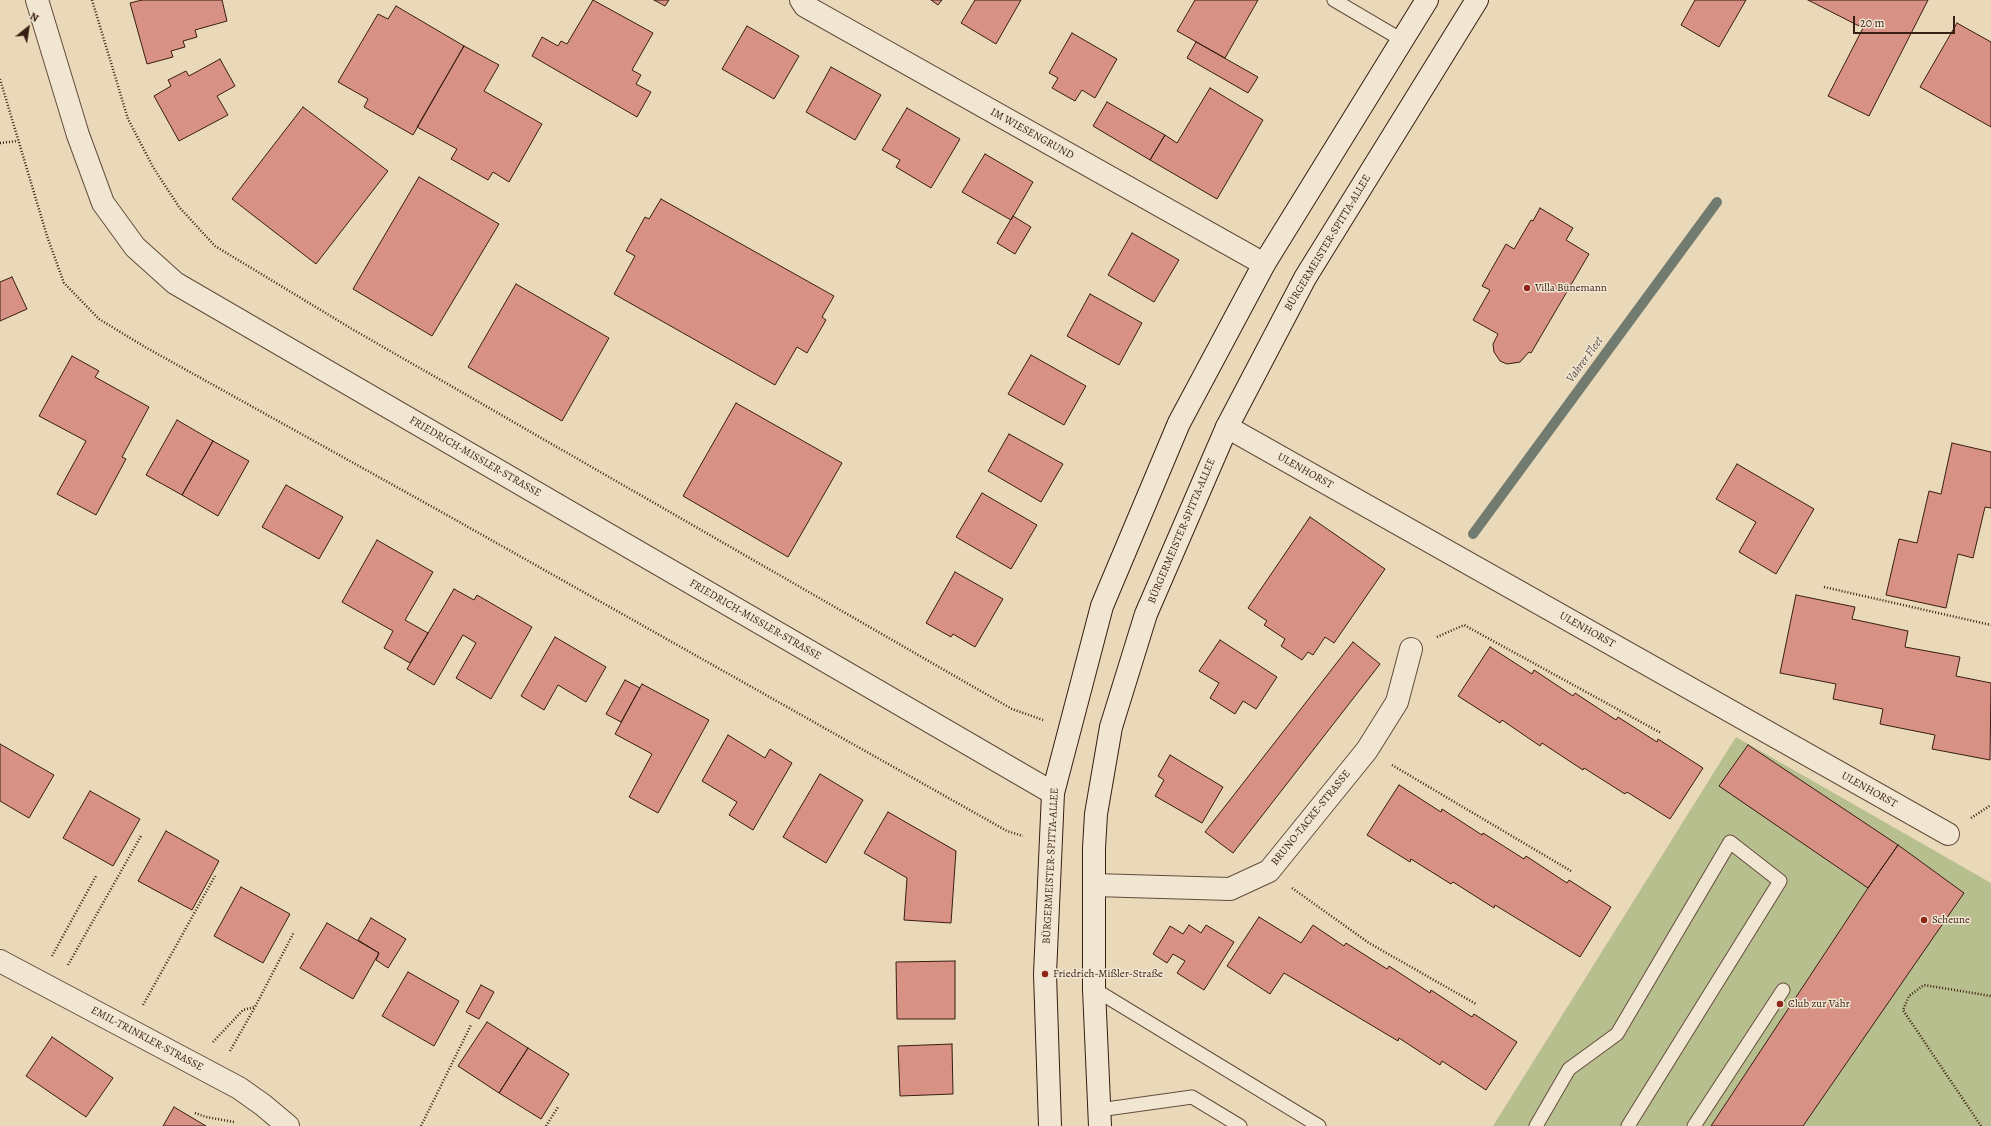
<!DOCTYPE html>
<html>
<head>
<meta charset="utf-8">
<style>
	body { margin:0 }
	#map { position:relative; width:1991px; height:1126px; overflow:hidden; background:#ead9b9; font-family:Alegreya,serif }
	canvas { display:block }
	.north { position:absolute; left:8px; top:8px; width:40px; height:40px; -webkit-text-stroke:3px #f1e6d2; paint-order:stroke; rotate:30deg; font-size:11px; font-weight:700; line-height:16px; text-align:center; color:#381d12 }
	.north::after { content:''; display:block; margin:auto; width:14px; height:18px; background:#381d12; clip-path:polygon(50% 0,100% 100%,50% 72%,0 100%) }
	.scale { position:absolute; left:1853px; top:16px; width:102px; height:18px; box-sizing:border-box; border:2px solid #381d12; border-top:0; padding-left:5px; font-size:12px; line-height:14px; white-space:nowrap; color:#381d12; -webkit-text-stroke:3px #f1e6d2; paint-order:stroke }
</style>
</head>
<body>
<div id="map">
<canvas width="1991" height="1126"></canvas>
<div class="north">N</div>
<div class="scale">20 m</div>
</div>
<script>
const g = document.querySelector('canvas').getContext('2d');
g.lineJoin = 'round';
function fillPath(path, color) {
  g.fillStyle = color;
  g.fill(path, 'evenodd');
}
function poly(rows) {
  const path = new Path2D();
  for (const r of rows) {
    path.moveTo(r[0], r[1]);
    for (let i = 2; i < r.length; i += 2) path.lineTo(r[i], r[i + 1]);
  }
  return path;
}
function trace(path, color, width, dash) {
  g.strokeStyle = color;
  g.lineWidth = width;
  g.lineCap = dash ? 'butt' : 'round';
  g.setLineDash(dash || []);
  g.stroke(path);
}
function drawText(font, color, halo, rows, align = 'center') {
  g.font = font + ' Alegreya,serif';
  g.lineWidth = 3;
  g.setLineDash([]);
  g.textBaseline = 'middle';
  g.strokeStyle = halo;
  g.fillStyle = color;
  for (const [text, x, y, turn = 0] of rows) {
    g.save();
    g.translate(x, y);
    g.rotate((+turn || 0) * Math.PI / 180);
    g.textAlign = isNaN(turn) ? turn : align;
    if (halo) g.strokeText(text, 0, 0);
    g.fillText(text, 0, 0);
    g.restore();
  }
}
const green = poly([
	[1736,737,1991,883,1991,1126,1493,1126]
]);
const stream = poly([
	[1473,534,1717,202]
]);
const building = poly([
	[142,0,222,0,227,21,195,30,197,37,183,41,185,47,171,51,173,57,147,64,130,3,142,0],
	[593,0,653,33,632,70,641,75,636,84,651,92,637,117,532,56,542,37,558,46,561,41,567,44,593,0],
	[654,0,669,0,665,6,654,0],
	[931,0,942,0,938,5,931,0],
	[975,0,1021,0,996,44,961,23,975,0],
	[1195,0,1258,0,1225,58,1177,31,1195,0],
	[1695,0,1746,0,1719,47,1681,25,1695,0],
	[1808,0,1928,0,1869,116,1828,96,1863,28,1808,0],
	[396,6,464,46,413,135,364,107,368,99,338,82,378,14,388,19,396,6],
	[1957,23,1991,42,1991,127,1920,87,1957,23],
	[747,26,799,56,774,99,722,69,747,26],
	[1072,33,1117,59,1095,98,1082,90,1075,101,1052,88,1058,78,1049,73,1072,33],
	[1196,42,1258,77,1248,93,1187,58,1196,42],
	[464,46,499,65,484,91,542,124,509,182,493,172,488,180,451,159,457,149,417,127,464,46],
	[220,59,235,86,217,96,228,115,179,141,154,96,171,86,168,80,186,71,189,76,220,59],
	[831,67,881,95,855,140,806,112,831,67],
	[1210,88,1263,120,1217,199,1150,160,1165,135,1177,143,1210,88],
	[1107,102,1165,135,1150,160,1093,126,1107,102],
	[303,107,388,171,316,264,232,199,303,107],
	[907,108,960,139,931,188,896,167,900,160,882,150,907,108],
	[985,154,1033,182,1011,220,962,192,985,154],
	[419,177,499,224,432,336,353,289,419,177],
	[661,199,834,296,822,317,826,320,807,353,797,347,775,385,614,294,635,256,626,251,645,217,649,219,661,199],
	[1540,208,1573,228,1566,240,1589,254,1531,353,1529,352,1520,362,1507,364,1500,361,1494,352,1493,344,1498,334,1473,320,1490,290,1482,286,1506,244,1514,249,1531,220,1533,221,1540,208],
	[1013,216,1031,227,1015,254,997,243,1013,216],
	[1132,233,1179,260,1154,302,1108,275,1132,233],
	[12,277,27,309,0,321,0,282,12,277],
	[516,284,609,338,562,421,468,367,516,284],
	[1090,294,1142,323,1119,365,1067,336,1090,294],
	[1031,355,1086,386,1064,425,1008,394,1031,355],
	[72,356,99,371,95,377,149,407,122,457,126,459,96,515,57,494,86,441,39,416,72,356],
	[736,403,842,463,788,557,683,496,736,403],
	[177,420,213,441,182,495,146,475,177,420],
	[1009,434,1063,464,1041,502,988,471,1009,434],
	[213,441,249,461,218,516,182,495,213,441],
	[1952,443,1991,452,1991,508,1985,507,1973,558,1958,554,1946,608,1886,595,1899,539,1917,543,1929,491,1941,494,1952,443],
	[1737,464,1814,509,1776,574,1739,552,1756,522,1716,499,1737,464],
	[286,485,343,517,319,559,262,527,286,485],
	[982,493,1037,525,1011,569,956,537,982,493],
	[1310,517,1385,569,1334,643,1325,637,1313,655,1308,652,1302,660,1281,646,1285,639,1264,625,1267,621,1248,608,1310,517],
	[377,540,433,572,405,620,428,633,410,663,384,648,393,631,342,602,377,540],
	[955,572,1003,599,975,647,953,634,951,637,926,623,955,572],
	[454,589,474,600,477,595,532,627,491,699,456,678,476,643,463,635,434,685,407,669,454,589],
	[1796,595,1855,607,1852,619,1908,631,1905,647,1960,657,1956,676,1991,683,1990,760,1932,749,1935,735,1880,724,1883,709,1833,699,1836,684,1780,673,1796,595],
	[555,637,606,667,586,702,558,685,544,710,521,696,555,637],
	[1220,640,1277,677,1256,709,1243,701,1235,714,1210,698,1219,683,1199,671,1220,640],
	[1353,642,1380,664,1233,853,1205,832,1353,642],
	[1490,647,1532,674,1534,670,1573,696,1575,693,1616,720,1618,717,1657,742,1658,739,1703,768,1670,819,1627,792,1625,794,1584,768,1583,770,1542,743,1540,746,1502,720,1500,723,1458,696,1490,647],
	[625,680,640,688,621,722,606,714,625,680],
	[642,684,709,720,658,813,629,797,652,754,615,734,642,684],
	[728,735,765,758,770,749,792,763,753,830,729,815,737,802,702,781,728,735],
	[0,744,54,775,29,818,0,801,0,744],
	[1748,745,1898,845,1868,888,1719,786,1748,745],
	[1170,755,1223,787,1202,823,1155,796,1164,780,1158,776,1170,755],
	[820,774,863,800,826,863,783,837,820,774],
	[1399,785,1441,812,1442,809,1482,835,1483,833,1524,859,1526,856,1567,883,1569,880,1611,907,1580,957,1495,905,1494,908,1453,882,1451,884,1411,859,1410,862,1367,835,1399,785],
	[90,791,140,819,113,866,63,838,90,791],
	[888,812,956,851,951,923,904,920,907,878,864,853,888,812],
	[166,831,219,861,192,910,138,881,166,831],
	[1898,845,1964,893,1803,1126,1711,1126,1868,888,1898,845],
	[241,887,290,914,263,963,214,936,241,887],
	[1259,917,1301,943,1313,925,1344,946,1346,943,1387,969,1389,966,1430,993,1431,990,1472,1017,1474,1014,1517,1042,1486,1090,1442,1061,1440,1065,1399,1038,1398,1041,1284,973,1270,994,1227,966,1259,917],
	[371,918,406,939,388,968,376,960,379,953,358,940,371,918],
	[327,923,379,953,353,999,300,968,327,923],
	[1189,925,1201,933,1206,925,1234,942,1204,990,1177,973,1185,961,1173,954,1167,963,1153,954,1170,926,1183,934,1189,925],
	[955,961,955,1019,897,1019,896,962,955,961],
	[408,972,459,1001,434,1046,382,1016,408,972],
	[481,985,494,992,479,1019,466,1012,481,985],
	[487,1022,528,1048,499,1093,458,1066,487,1022],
	[52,1037,113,1078,86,1117,26,1076,52,1037],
	[952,1044,953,1094,900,1096,898,1046,952,1044],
	[528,1048,569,1074,541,1119,499,1093,528,1048],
	[174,1107,206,1126,163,1126,174,1107]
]);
const path = poly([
	[92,0,128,119,153,167,179,207,215,246,352,329,1012,709,1043,720],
	[0,79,47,236,64,283,99,319,145,347,438,510,1007,831,1023,836],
	[0,143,18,141],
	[1824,587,1991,625],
	[1437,637,1464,625,1661,733],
	[1392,765,1571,871],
	[1971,818,1991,805],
	[1292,888,1369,943,1476,1004],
	[52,956,96,876],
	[68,965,141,836],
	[143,1005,215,876],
	[213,1042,243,1010,255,1007,294,932],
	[230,1051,255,1007],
	[195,1113,206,1117,234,1122],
	[421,1126,471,1025],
	[546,1126,558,1107],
	[1981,1126,1903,1010,1909,996,1924,985,1991,996]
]);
const lane = poly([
	[1334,0,1402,40],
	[1094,989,1319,1126],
	[1099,1110,1192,1097,1240,1126],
	[1536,1126,1569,1069,1617,1034,1730,842,1780,881,1628,1126],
	[1694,1126,1783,990]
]);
const street = poly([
	[37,0,78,135,103,203,135,247,175,283,1053,793],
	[801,0,805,6,1264,264],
	[1227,427,1948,834],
	[1094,885,1230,889,1269,871,1367,750,1397,702,1411,649],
	[0,961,239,1088,263,1105,288,1126]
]);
const secondary = poly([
	[1050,1126,1045,974,1053,793,1102,606,1179,423,1264,264,1427,0],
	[1100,1126,1094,989,1094,848,1096,814,1111,727,1146,614,1227,427,1305,278,1477,0]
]);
const markers = [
	[1527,288,4,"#8f2418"],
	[1924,920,4,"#8f2418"],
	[1045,974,4,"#8f2418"],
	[1780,1004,4,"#8f2418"]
];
const streetNames = [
	["IM WIESENGRUND",1032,134,29],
	["BÜRGERMEISTER-SPITTA-ALLEE",1328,243,-59],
	["FRIEDRICH-MISSLER-STRASSE",475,457,30],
	["ULENHORST",1305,471,29],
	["BÜRGERMEISTER-SPITTA-ALLEE",1182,531,-67],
	["FRIEDRICH-MISSLER-STRASSE",755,620,30],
	["ULENHORST",1587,630,29],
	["ULENHORST",1869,790,29],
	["BRUNO-TACKE-STRASSE",1311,818,-51],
	["BÜRGERMEISTER-SPITTA-ALLEE",1051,866,-87],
	["EMIL-TRINKLER-STRASSE",147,1039,28]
];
const poiNames = [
	["Villa Bünemann",1535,288],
	["Scheune",1932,920],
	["Friedrich-Mißler-Straße",1053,974],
	["Club zur Vahr",1788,1004]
];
const waterNames = [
	["Vahrer Fleet",1585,360,-54]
];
fillPath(green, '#b8bf8e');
trace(stream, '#727b6f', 10);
fillPath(building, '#d89185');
trace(building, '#381d12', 1);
trace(lane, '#644c3c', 15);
trace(street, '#644c3c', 24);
trace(secondary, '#381d12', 24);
trace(path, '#381d12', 2.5, [1, 2]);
trace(lane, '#f1e6d2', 13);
trace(street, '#f1e6d2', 22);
trace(secondary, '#f1e6d2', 22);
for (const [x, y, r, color] of markers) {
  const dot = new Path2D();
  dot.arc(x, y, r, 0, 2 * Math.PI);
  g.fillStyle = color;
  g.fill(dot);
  trace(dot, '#f1e6d2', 1.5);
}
drawText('11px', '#381d12', '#f1e6d2', streetNames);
drawText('11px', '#381d12', '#f1e6d2', poiNames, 'left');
drawText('italic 12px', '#554c40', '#f1e6d2', waterNames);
</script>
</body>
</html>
